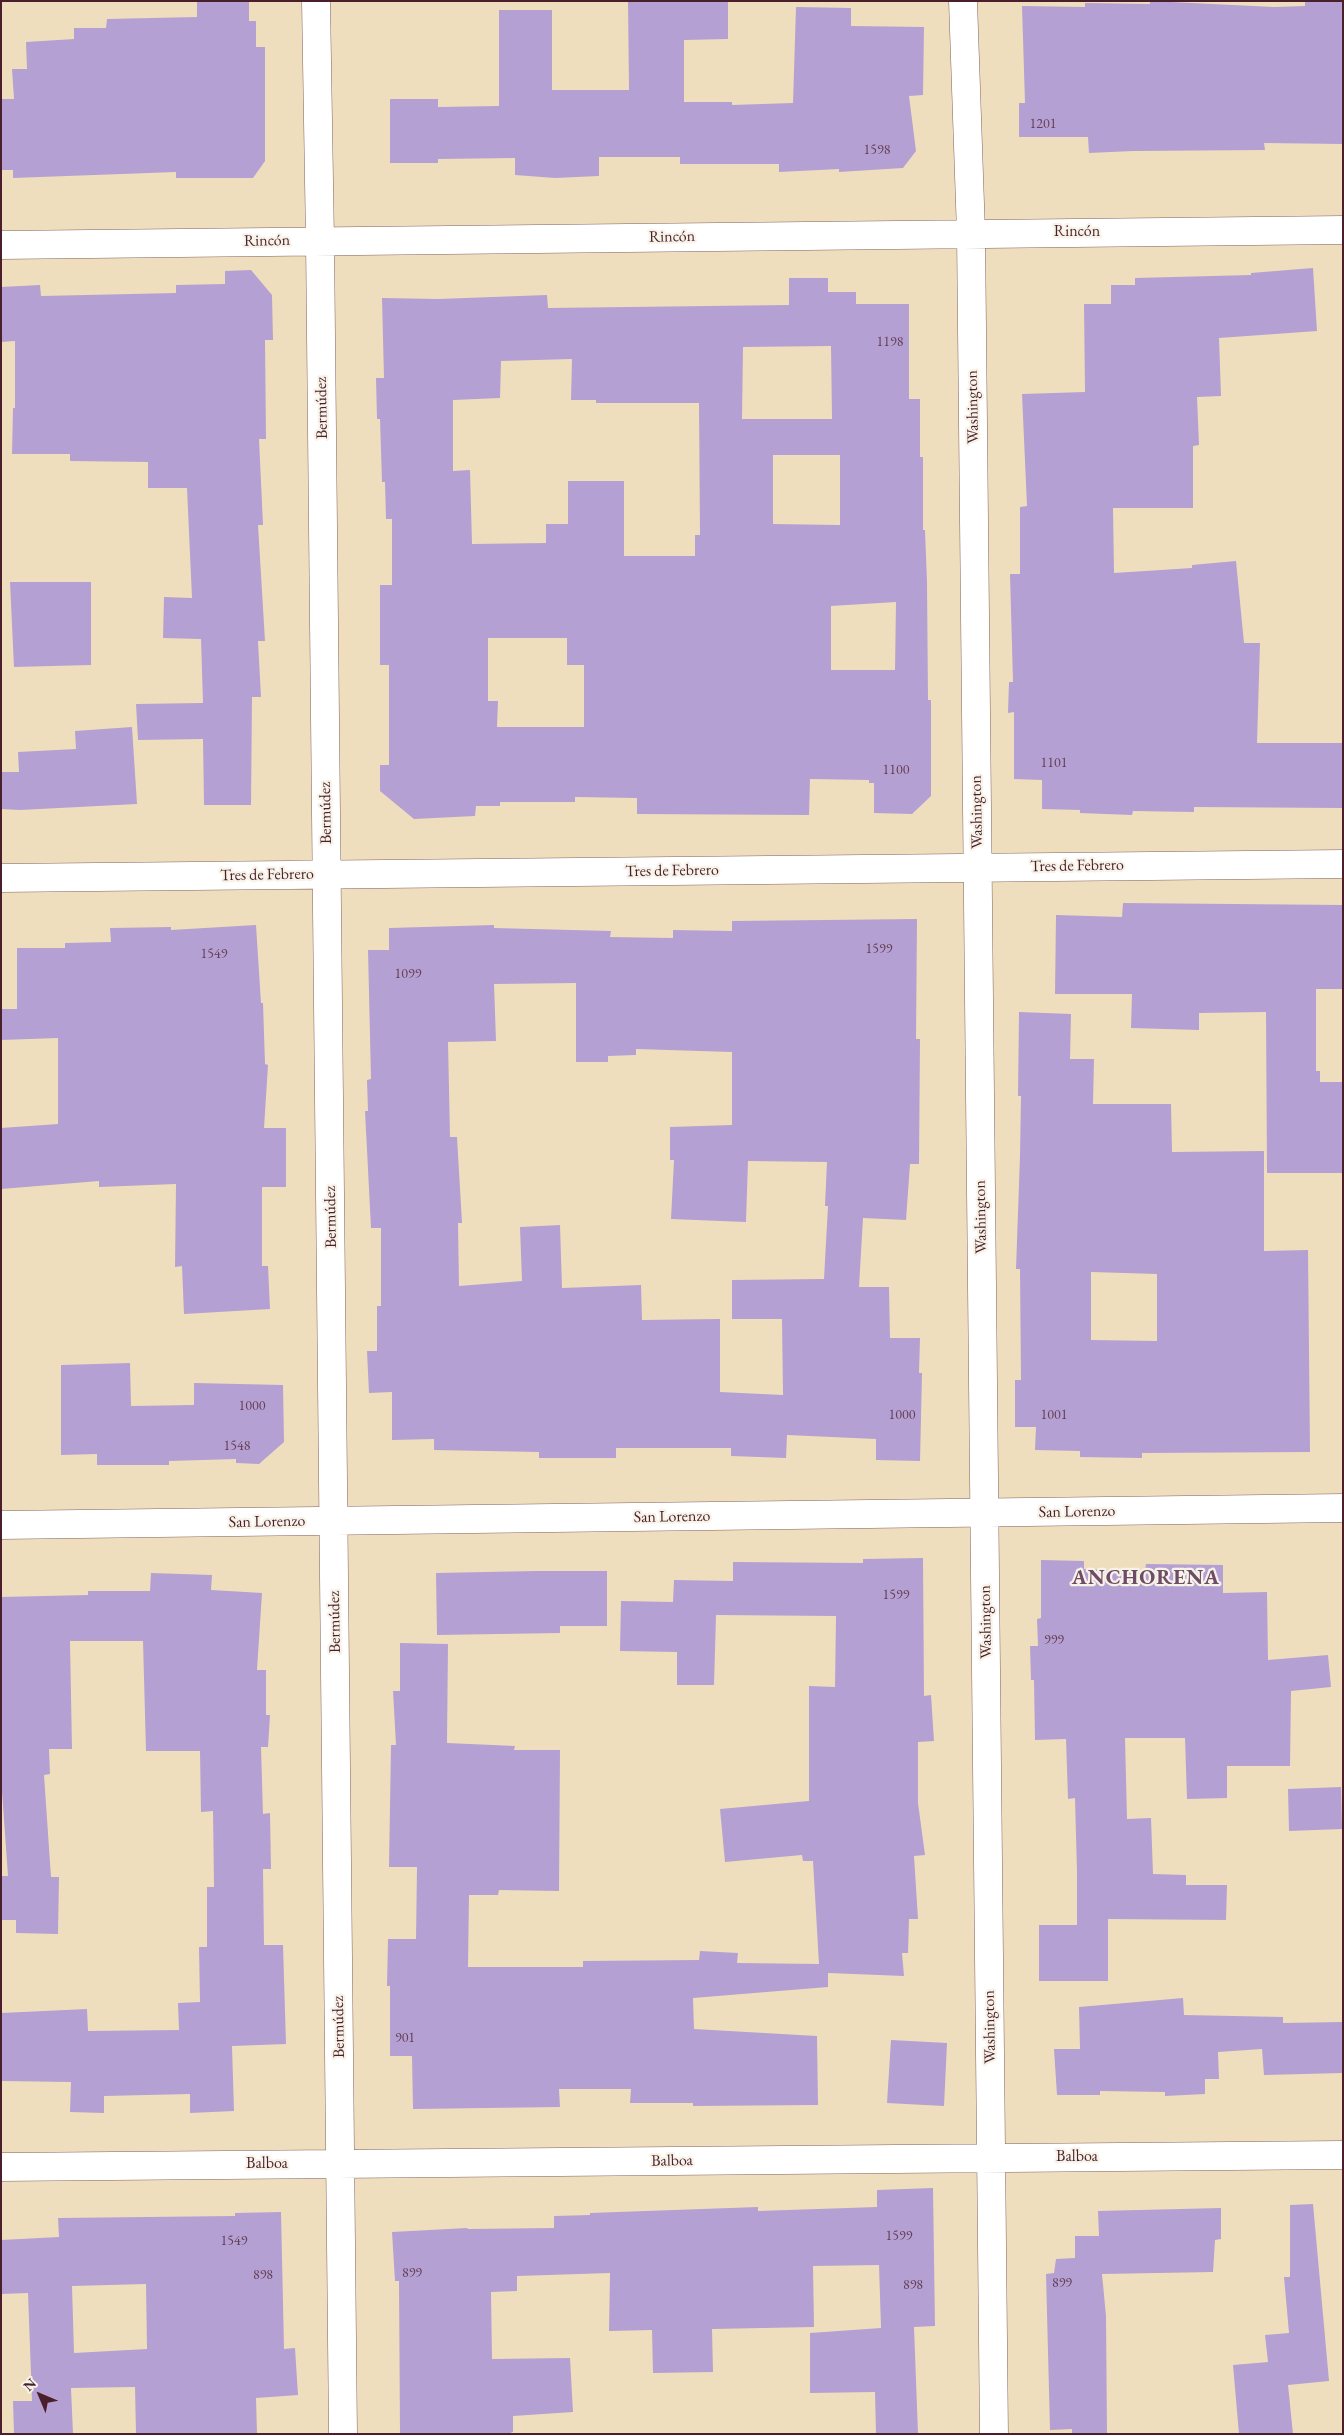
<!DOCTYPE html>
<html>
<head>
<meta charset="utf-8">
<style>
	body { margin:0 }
	#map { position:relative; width:1344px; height:2435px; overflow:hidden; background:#efdebd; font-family:"EB Garamond",serif }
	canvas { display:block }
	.frame { position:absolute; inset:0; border:2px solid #4a1f2b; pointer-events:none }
	.north { position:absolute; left:15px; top:2370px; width:50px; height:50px; -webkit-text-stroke:4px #f7f3e8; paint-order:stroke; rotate:315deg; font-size:14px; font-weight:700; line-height:20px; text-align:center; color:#4a1f2b }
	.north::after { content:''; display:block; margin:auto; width:18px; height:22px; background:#4a1f2b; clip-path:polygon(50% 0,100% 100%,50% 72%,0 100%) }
</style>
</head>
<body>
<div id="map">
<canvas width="1344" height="2435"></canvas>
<div class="frame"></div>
<div class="north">N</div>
</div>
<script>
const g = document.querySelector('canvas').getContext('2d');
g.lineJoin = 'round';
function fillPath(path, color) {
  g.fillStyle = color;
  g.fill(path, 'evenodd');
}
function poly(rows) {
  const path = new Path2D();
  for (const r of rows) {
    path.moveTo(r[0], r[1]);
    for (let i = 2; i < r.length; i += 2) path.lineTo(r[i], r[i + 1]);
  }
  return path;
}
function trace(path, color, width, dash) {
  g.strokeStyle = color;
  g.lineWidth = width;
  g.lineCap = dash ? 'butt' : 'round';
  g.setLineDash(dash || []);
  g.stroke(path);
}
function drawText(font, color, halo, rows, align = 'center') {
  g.font = font + ' "EB Garamond",serif';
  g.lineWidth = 4.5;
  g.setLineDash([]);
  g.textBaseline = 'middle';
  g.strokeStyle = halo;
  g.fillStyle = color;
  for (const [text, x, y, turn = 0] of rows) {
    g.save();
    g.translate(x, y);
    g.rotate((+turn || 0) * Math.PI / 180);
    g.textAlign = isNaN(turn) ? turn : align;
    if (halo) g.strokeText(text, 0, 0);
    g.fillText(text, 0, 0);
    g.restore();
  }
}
const building = poly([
	[197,1,249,1,249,21,256,21,256,47,265,47,265,161,253,178,176,178,176,172,13,178,13,170,1,170,1,99,14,99,12,69,27,69,26,42,74,39,74,28,106,28,107,19,197,17],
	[628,1,728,1,728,39,684,40,684,102,732,102,732,105,793,103,796,7,851,8,851,26,924,27,923,95,909,96,916,151,903,168,839,172,839,169,779,172,779,164,680,164,680,157,599,157,599,176,555,178,515,175,515,158,438,159,438,163,390,163,390,99,438,99,438,107,499,106,499,10,552,10,552,90,629,90],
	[1150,1,1274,7,1305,6,1305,1,1343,1,1343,144,1264,143,1265,150,1133,151,1089,153,1088,137,1019,137,1019,103,1025,103,1022,6,1085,7,1085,3,1150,4],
	[1313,268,1317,331,1219,338,1221,396,1197,397,1199,445,1193,446,1193,508,1113,508,1114,573,1192,568,1192,565,1236,561,1244,643,1260,643,1257,743,1343,743,1343,808,1194,807,1194,812,1133,811,1132,815,1080,813,1080,810,1042,809,1042,780,1014,779,1014,712,1008,713,1009,682,1013,682,1010,574,1020,574,1020,507,1027,506,1022,394,1085,392,1084,304,1111,304,1111,285,1135,285,1135,278,1251,275,1251,273],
	[251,270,272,295,273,340,265,340,266,439,259,439,263,525,258,525,265,641,258,641,261,697,252,697,251,805,204,805,203,739,138,740,136,704,203,703,201,639,163,638,164,597,192,598,187,488,148,488,148,462,70,461,70,454,12,454,13,408,15,408,15,341,1,342,1,287,40,285,41,296,176,293,176,285,225,284,225,271],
	[789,278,828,278,828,292,856,292,856,304,909,304,909,399,920,399,920,457,923,457,923,530,925,530,927,582,928,700,931,700,931,796,912,814,874,813,874,783,869,783,869,780,810,779,809,815,637,814,637,798,575,797,575,802,500,802,500,806,476,806,475,816,414,819,380,791,380,765,389,765,389,665,380,665,380,585,392,585,392,519,386,519,385,482,382,482,380,419,377,419,376,378,384,378,382,298,438,299,547,295,548,308,789,305],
	[831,346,832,419,742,419,743,347],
	[572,359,571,400,596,400,596,403,699,403,700,535,695,535,695,556,624,556,624,481,568,481,568,524,546,524,546,543,472,544,470,470,453,471,453,400,500,398,501,361],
	[773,455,840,455,840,525,773,524],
	[896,602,895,670,831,670,831,606],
	[488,638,567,638,567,665,584,665,584,727,497,727,498,701,488,701],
	[10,582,91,582,91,665,14,667],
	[132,727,137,804,20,810,1,809,1,772,19,772,18,752,76,749,75,731],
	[1123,903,1343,905,1343,989,1316,989,1316,1071,1320,1071,1320,1082,1343,1082,1343,1173,1267,1173,1266,1012,1199,1013,1199,1030,1131,1028,1132,994,1055,994,1056,915,1122,917],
	[917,919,916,1039,920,1039,919,1164,910,1164,906,1220,863,1218,859,1287,889,1287,890,1338,920,1338,919,1373,922,1373,920,1461,876,1460,876,1439,787,1435,786,1458,731,1456,731,1448,616,1448,616,1458,539,1458,539,1452,434,1450,434,1439,392,1440,392,1392,369,1393,367,1351,377,1351,377,1306,381,1306,381,1228,371,1228,365,1111,368,1111,367,1080,371,1079,368,950,389,950,389,928,494,925,494,928,611,931,610,937,673,938,673,930,732,931,732,921],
	[576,983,576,1062,608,1062,608,1056,636,1055,636,1049,732,1052,732,1125,670,1127,670,1160,674,1160,671,1219,746,1222,748,1161,827,1162,825,1206,828,1206,824,1279,732,1280,732,1319,782,1319,783,1395,720,1392,720,1319,642,1320,641,1285,562,1288,560,1225,520,1227,522,1281,459,1286,458,1223,462,1223,457,1137,450,1137,448,1042,496,1041,494,984],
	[256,925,261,1003,263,1003,265,1064,268,1065,264,1128,286,1128,286,1187,262,1187,262,1266,268,1266,270,1309,184,1314,182,1266,175,1267,176,1184,99,1187,99,1181,1,1189,1,1128,58,1124,58,1038,1,1040,1,1009,17,1009,17,948,65,948,65,943,111,942,110,928,171,927,171,930],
	[1019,1012,1071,1014,1070,1059,1094,1059,1093,1104,1171,1104,1172,1152,1264,1151,1264,1251,1308,1250,1310,1452,1142,1453,1142,1458,1080,1457,1080,1451,1035,1450,1036,1427,1015,1427,1015,1380,1021,1380,1020,1269,1016,1269,1020,1156,1021,1096,1018,1096],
	[1091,1272,1157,1274,1157,1341,1091,1340],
	[130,1363,131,1406,194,1405,194,1383,283,1385,284,1442,259,1464,236,1463,236,1459,169,1461,169,1465,97,1465,97,1454,61,1455,61,1365],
	[923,1558,924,1696,931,1695,934,1741,918,1742,918,1803,925,1855,914,1856,918,1919,909,1919,908,1953,902,1953,904,1976,828,1973,828,1987,693,1998,694,2029,817,2036,818,2105,693,2106,693,2103,630,2103,631,2089,559,2089,560,2107,413,2109,412,2056,390,2056,390,1986,387,1986,388,1939,416,1939,417,1867,389,1867,391,1745,396,1745,393,1691,400,1691,400,1643,448,1644,447,1743,515,1746,514,1750,560,1750,559,1891,499,1890,498,1895,469,1895,468,1967,583,1967,583,1961,699,1960,700,1951,738,1953,737,1963,819,1964,813,1861,803,1861,802,1855,725,1862,720,1809,809,1801,809,1686,835,1687,836,1616,716,1615,714,1685,677,1685,677,1652,620,1651,621,1601,673,1602,674,1580,733,1581,733,1562,863,1563,863,1559],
	[1041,1560,1084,1561,1084,1569,1145,1571,1146,1564,1223,1565,1223,1593,1267,1592,1268,1660,1328,1655,1331,1687,1291,1691,1290,1766,1227,1766,1227,1798,1187,1799,1185,1738,1125,1738,1127,1819,1151,1818,1153,1874,1186,1875,1186,1885,1227,1885,1226,1920,1108,1919,1108,1981,1039,1981,1039,1925,1077,1925,1077,1872,1075,1798,1068,1799,1066,1739,1035,1740,1034,1680,1031,1680,1030,1646,1038,1646,1037,1619,1041,1618],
	[536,1571,607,1571,607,1626,560,1626,560,1633,437,1635,436,1573],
	[151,1573,212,1575,211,1590,262,1593,257,1670,266,1670,266,1715,270,1715,268,1747,261,1747,263,1814,270,1813,271,1869,263,1869,264,1945,283,1945,286,2044,232,2046,234,2111,190,2113,190,2094,104,2096,104,2113,70,2112,71,2082,1,2081,1,2013,87,2009,88,2031,179,2030,178,2003,200,2002,199,1947,207,1947,207,1887,214,1887,213,1811,201,1812,200,1751,146,1751,143,1641,70,1641,72,1749,49,1749,50,1774,44,1775,51,1877,59,1877,58,1934,16,1933,16,1920,1,1920,1,1876,8,1876,1,1777,1,1597,88,1595,88,1591,150,1591],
	[1341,1787,1342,1829,1289,1831,1288,1789],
	[1183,1998,1184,2015,1283,2017,1283,2023,1343,2022,1343,2073,1264,2075,1262,2049,1218,2052,1219,2079,1205,2079,1205,2094,1165,2096,1165,2092,1100,2091,1100,2095,1057,2095,1054,2049,1080,2049,1079,2007],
	[891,2040,947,2043,944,2106,887,2103],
	[933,2188,935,2326,914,2327,918,2434,876,2434,875,2392,810,2393,810,2333,881,2328,879,2265,813,2266,814,2327,712,2329,713,2372,653,2373,652,2330,609,2331,610,2273,517,2276,517,2291,491,2292,492,2359,570,2358,573,2412,513,2416,513,2432,507,2434,400,2434,399,2281,395,2281,392,2232,467,2228,468,2229,554,2228,554,2216,590,2215,590,2213,758,2207,758,2211,877,2207,877,2190],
	[1313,2204,1329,2381,1288,2385,1293,2434,1239,2434,1233,2365,1268,2362,1265,2335,1289,2333,1284,2277,1290,2277,1290,2205],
	[1221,2208,1221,2239,1215,2240,1213,2272,1102,2274,1106,2316,1107,2434,1072,2434,1072,2429,1050,2430,1046,2274,1054,2273,1056,2259,1075,2258,1075,2236,1099,2236,1098,2211],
	[281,2212,284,2349,295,2348,298,2395,256,2398,257,2434,136,2434,135,2387,71,2388,73,2434,14,2434,13,2401,32,2401,28,2293,1,2294,1,2240,59,2237,58,2218,235,2216,235,2213],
	[146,2284,147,2349,74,2353,72,2286]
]);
const minor = poly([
	[316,1,320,241,343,2434],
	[963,1,971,233,994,2434],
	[1,245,1343,230],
	[1,878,1343,864],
	[1,1525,1343,1508],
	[1,2167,1343,2155]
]);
const numberNames = [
	["1201",1043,124],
	["1598",877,150],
	["1198",890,342],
	["1101",1054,763],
	["1100",896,770],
	["1599",879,949],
	["1549",214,954],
	["1099",408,974],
	["1000",252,1406],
	["1000",902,1415],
	["1001",1054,1415],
	["1548",237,1446],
	["1599",896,1595],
	["999",1054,1640],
	["901",405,2038],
	["1599",899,2236],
	["1549",234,2241],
	["899",412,2273],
	["898",263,2275],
	["899",1062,2283],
	["898",913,2285]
];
const streetNames = [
	["Rincón",1077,232],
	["Rincón",672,237,-1],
	["Rincón",267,241,-1],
	["Washington",973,407,-91],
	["Bermúdez",322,408,-91],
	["Washington",977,812,-91],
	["Bermúdez",326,813,-91],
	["Tres de Febrero",1077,866,-1],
	["Tres de Febrero",672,871,-1],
	["Tres de Febrero",267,875,-1],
	["Bermúdez",331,1217,-91],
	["Washington",981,1217,-91],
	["San Lorenzo",1077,1512,-1],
	["San Lorenzo",672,1517,-1],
	["San Lorenzo",267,1522,-1],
	["Bermúdez",335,1622,-91],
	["Washington",986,1622,-91],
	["Bermúdez",339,2027,-91],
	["Washington",990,2027,-91],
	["Balboa",1077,2157],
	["Balboa",672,2161,-1],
	["Balboa",267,2164]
];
const districtNames = [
	["ANCHORENA",1146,1578]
];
fillPath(building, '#b4a0d2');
trace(minor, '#84625e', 29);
trace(minor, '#fff', 28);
drawText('14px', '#643f55', null, numberNames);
drawText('16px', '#4a1f2b', '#f7f3e8', streetNames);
g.letterSpacing = '1px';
drawText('bold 21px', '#6f4c65', '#f7f3e8', districtNames);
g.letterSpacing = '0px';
</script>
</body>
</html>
